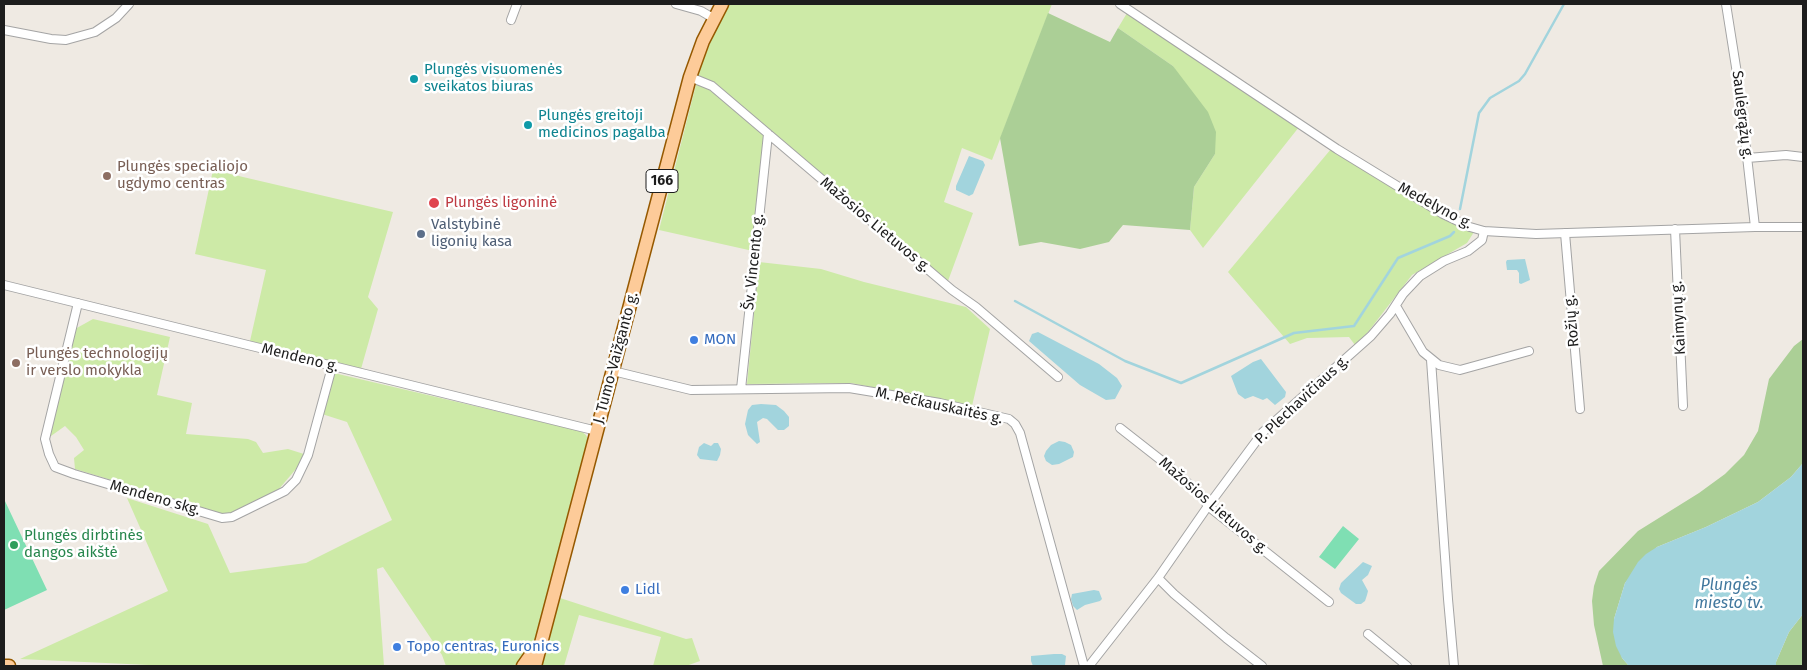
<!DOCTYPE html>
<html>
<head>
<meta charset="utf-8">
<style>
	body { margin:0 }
	#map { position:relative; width:1807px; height:670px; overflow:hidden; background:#efeae3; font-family:"Fira Sans",sans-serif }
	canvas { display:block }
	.frame { position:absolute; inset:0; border:5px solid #1d1d1d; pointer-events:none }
</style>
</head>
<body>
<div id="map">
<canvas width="1807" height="670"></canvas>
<div class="frame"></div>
</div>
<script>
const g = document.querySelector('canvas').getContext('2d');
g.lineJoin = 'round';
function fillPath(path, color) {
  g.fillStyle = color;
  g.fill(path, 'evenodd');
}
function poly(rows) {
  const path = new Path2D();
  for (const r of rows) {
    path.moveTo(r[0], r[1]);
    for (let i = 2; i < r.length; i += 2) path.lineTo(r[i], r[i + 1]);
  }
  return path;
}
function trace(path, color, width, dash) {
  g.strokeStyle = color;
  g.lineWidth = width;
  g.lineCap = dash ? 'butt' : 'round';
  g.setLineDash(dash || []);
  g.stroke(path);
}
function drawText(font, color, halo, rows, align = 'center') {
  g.font = font + ' "Fira Sans",sans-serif';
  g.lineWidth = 5;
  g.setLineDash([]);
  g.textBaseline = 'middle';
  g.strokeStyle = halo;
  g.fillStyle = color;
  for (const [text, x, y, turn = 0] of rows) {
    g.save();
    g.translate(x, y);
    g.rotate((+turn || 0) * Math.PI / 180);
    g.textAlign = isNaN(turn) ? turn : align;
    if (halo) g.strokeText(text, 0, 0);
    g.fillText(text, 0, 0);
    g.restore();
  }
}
const grass = poly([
	[729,4,1052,4,992,160,962,148,944,202,973,213,948,281,765,128,753,251,659,230,700,69,717,25],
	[1127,13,1299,127,1203,248,1190,230,1194,187,1215,154,1173,66,1118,28],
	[1331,149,1433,213,1448,221,1474,232,1467,243,1412,275,1368,332,1355,345,1349,337,1307,338,1290,344,1228,272],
	[213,170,393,212,368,297,378,309,361,369,250,341,266,270,195,254],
	[759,262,821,269,864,282,966,307,990,329,972,406,851,383,747,384],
	[93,319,170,337,157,395,192,403,186,434,248,439,256,442,263,453,288,449,304,454,301,463,279,489,227,515,75,469,74,458,84,450,76,437,65,426,51,436,49,433,75,329],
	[334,373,581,431,586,435,589,441,537,639,529,655,523,662,511,666,446,666,442,655,383,567,377,569,384,666,170,666,20,659,168,591,127,498,208,524,230,573,306,563,392,520,347,422,322,414],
	[557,597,686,639,692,638,700,661,686,666,653,666,661,637,579,615,564,666,538,666]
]);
const forest = poly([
	[1048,13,1110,42,1118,28,1173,66,1208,112,1216,132,1215,154,1194,187,1190,230,1123,225,1109,242,1080,249,1041,242,1019,246,1000,138],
	[1803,339,1803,463,1791,477,1758,502,1706,527,1657,547,1625,583,1614,619,1622,658,1629,666,1603,666,1594,625,1592,601,1594,586,1599,571,1638,531,1699,493,1725,474,1744,455,1758,431,1769,379,1794,346],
	[1803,614,1803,666,1776,666,1776,662,1789,632]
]);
const pitch = poly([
	[4,499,47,590,4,610],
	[1343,526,1359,539,1335,569,1319,557]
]);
const water = poly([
	[969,156,983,161,985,165,973,194,969,196,956,190,956,186],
	[1525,259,1530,280,1521,284,1519,283,1519,273,1517,270,1507,270,1506,262,1507,260],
	[1038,332,1099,364,1117,378,1122,386,1115,399,1106,400,1080,385,1029,341,1032,334],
	[1261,359,1286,392,1285,397,1275,405,1267,398,1263,400,1253,396,1245,399,1238,394,1231,376,1253,362],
	[761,404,776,405,784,411,789,417,789,426,784,430,778,430,767,419,763,418,757,422,760,442,757,444,748,435,745,424,748,410,752,405],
	[1059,441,1065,442,1071,445,1074,452,1073,457,1059,464,1052,465,1046,461,1044,456,1046,451,1051,445],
	[704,443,711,446,714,443,718,443,721,449,720,455,717,461,700,459,697,455,699,447],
	[1803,463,1803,614,1789,632,1776,662,1776,666,1629,666,1622,658,1616,646,1613,632,1614,619,1625,583,1638,562,1646,554,1657,547,1706,527,1758,502,1791,477],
	[1363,562,1372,566,1368,575,1362,580,1368,591,1367,595,1365,601,1361,604,1356,604,1341,593,1339,589,1341,583],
	[1094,590,1099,591,1102,599,1100,601,1085,605,1077,610,1073,606,1071,599,1072,594],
	[1054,654,1062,654,1066,656,1065,665,1062,666,1033,666,1031,661,1031,656]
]);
const stream = poly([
	[1460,209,1479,113,1490,98,1519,81,1525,74,1564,4],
	[1015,301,1125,361,1181,383,1294,333,1354,326,1398,258,1450,236,1454,232]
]);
const minor = poly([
	[676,4,701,11,713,18],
	[1120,4,1337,149,1443,214,1470,227,1484,231,1536,234,1755,227,1803,227],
	[1726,4,1739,86,1755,227],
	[511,20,517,4],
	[4,30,51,39,66,40,95,32,116,18,129,4],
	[690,77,712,86,952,290,976,307,1058,377],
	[1747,158,1786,155,1803,157],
	[1675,229,1683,406],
	[1565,233,1580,409],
	[4,285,597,431],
	[78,303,45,439,49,454,55,467,74,474,222,518,232,517,285,491,296,480,308,455,332,367],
	[1396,306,1423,352,1439,365,1460,370,1529,351],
	[1431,360,1448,599,1454,666],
	[613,371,691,390,849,388,940,403,1009,419,1015,424,1020,433,1084,666],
	[741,389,768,134],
	[1120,428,1171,468,1201,495,1208,506,1329,602],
	[1158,578,1174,594,1226,638,1262,666],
	[1368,634,1407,666],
	[1089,666,1158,578,1208,506,1263,432,1371,336,1390,314,1403,294,1420,276,1444,261,1468,251,1482,240,1484,231]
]);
const primary = poly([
	[4,666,9,666],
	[523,666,535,649],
	[535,666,690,77,703,41,722,4]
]);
const markers = [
	[414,79,5,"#0f9aa8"],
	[528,125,5,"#0f9aa8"],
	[107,176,5,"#8d6e63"],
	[434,203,6,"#e0444e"],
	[421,234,5,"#5c6f8a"],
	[694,340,5,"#3f7fe0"],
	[16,363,5,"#8d6e63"],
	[14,545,5,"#2e9e5b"],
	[625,590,5,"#3f7fe0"],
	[397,647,5,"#3f7fe0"]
];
const shields = [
	[662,181,32]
];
const shieldNames = [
	["166",662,181]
];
const cultureNames = [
	["Plungės visuomenės",424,70],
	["sveikatos biuras",424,87],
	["Plungės greitoji",538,116],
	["medicinos pagalba",538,133]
];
const streetNames = [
	["Saulėgrąžų g.",1742,115,83],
	["Medelyno g.",1435,206,28],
	["Mažosios Lietuvos g.",875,225,40],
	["Šv. Vincento g.",754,262,-84],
	["Kaimynų g.",1679,318,-93],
	["Rožių g.",1572,321,-95],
	["Mendeno g.",300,358,14],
	["J. Tumo-Vaižganto g.",616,358,-75],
	["P. Plechavičiaus g.",1302,400,-43],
	["M. Pečkauskaitės g.",939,406,12],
	["Mendeno skg.",155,498,16],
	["Mažosios Lietuvos g.",1213,506,41]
];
const educationNames = [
	["Plungės specialiojo",117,167],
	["ugdymo centras",117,184],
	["Plungės technologijų",26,354],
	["ir verslo mokykla",26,371]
];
const healthNames = [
	["Plungės ligoninė",445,203]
];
const serviceNames = [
	["Valstybinė",431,225],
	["ligonių kasa",431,242]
];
const shopNames = [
	["MON",704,340],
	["Lidl",635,590],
	["Topo centras, Euronics",407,647]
];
const leisureNames = [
	["Plungės dirbtinės",24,536],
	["dangos aikštė",24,553]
];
const waterNames = [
	["Plungės",1729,586],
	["miesto tv.",1729,604]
];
fillPath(grass, '#cdeaa7');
fillPath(forest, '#abcf96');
fillPath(pitch, '#7fdfb3');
fillPath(water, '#a2d4dd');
trace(stream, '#a2d4dd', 2.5);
trace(minor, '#a4a4a4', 10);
trace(primary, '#965900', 15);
trace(minor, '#fff', 8);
trace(primary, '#fdcb99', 12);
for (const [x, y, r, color] of markers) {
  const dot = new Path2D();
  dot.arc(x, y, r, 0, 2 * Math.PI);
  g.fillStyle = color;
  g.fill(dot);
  trace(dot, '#fff', 2);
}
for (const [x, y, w] of shields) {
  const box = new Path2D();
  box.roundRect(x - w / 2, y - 11.5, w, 23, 4);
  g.fillStyle = '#fff';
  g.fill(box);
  trace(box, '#1d1d1d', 1);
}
drawText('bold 14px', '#1d1d1d', null, shieldNames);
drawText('15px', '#0d838f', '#fff', cultureNames, 'left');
drawText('15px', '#1d1d1d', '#fff', streetNames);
drawText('15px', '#785e54', '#fff', educationNames, 'left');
drawText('15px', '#be3a42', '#fff', healthNames, 'left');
drawText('15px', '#4e5e75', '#fff', serviceNames, 'left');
drawText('15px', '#366cbe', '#fff', shopNames, 'left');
drawText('15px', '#27864d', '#fff', leisureNames, 'left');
drawText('italic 16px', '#42789e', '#fff', waterNames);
</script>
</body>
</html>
